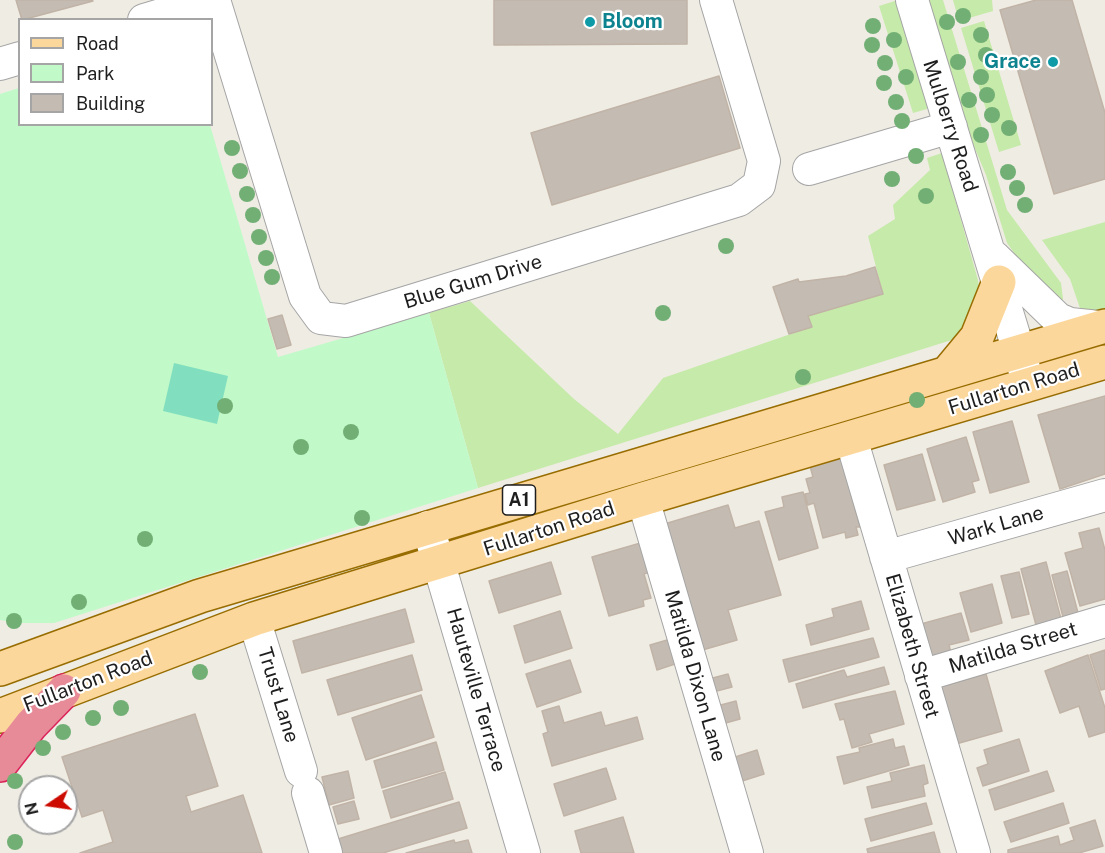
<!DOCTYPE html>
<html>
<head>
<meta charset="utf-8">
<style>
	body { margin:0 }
	#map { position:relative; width:1105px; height:853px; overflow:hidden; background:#efece4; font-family:"Public Sans",sans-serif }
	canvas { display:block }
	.legend { position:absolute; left:18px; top:18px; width:195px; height:108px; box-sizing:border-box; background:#fff; border:2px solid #a5a5a5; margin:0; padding:8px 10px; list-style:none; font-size:18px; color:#1e1e1e }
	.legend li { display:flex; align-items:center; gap:12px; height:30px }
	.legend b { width:30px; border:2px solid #a5a5a5 }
	.north { position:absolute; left:18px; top:775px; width:60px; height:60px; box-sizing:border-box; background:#fff; border:2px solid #a5a5a5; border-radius:50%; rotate:257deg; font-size:16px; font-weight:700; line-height:24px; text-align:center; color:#1e1e1e }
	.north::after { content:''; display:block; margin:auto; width:21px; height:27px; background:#cc0a00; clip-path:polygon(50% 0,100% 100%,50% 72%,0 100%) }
</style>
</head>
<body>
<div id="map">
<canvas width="1105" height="853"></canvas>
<ul class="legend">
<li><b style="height:8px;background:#fcd79c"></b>Road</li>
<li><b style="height:16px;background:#c1fac8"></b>Park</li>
<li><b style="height:16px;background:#c4bcb3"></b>Building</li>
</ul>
<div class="north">N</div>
</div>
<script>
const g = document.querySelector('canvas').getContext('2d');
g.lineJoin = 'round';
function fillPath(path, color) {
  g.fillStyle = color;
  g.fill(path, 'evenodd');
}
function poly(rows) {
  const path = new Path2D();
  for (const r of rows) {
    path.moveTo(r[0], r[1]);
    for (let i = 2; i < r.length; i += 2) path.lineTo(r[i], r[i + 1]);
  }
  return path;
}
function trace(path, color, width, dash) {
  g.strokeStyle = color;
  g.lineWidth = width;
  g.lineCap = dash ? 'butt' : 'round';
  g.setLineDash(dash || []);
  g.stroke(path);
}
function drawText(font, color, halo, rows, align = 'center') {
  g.font = font + ' "Public Sans",sans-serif';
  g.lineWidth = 4.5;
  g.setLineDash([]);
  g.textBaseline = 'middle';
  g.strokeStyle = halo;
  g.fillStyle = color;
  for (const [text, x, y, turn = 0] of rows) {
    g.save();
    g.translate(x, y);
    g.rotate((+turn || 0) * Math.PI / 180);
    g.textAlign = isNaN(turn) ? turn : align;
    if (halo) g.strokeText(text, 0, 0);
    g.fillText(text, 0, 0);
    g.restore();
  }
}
const grass = poly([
	[898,0,927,103,927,109,913,113,879,6],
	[926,0,943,0,1007,210,1061,283,1063,299,1055,309,1007,243,986,175,951,91],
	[953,0,992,0,993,11,959,21],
	[984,21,1021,145,999,152,961,28],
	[942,153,978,280,980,294,971,334,478,488,429,313,470,301,574,399,618,434,663,378,811,327,808,316,883,294,868,236,895,219,893,205,930,170,927,158],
	[1105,222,1105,310,1083,317,1070,279,1042,240]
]);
const park = poly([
	[19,88,20,124,210,125,278,357,429,313,478,488,54,623,18,623,0,620,0,94]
]);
const pitch = poly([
	[174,363,228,376,217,424,163,411]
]);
const building = poly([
	[16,0,92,0,93,1,22,20,16,0],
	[494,0,687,0,687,44,494,45,494,0],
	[1036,0,1072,0,1105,113,1105,179,1054,194,1000,10,1036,0],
	[719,76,740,148,552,205,531,133,719,76],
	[875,267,883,294,808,316,812,327,789,334,773,287,798,279,799,282,846,276,875,267],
	[282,315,291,345,277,349,268,319,282,315],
	[1105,396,1105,474,1060,489,1038,415,1105,396],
	[1012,421,1029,482,990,493,973,432,1012,421],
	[966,437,979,480,972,482,975,492,943,502,927,449,966,437],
	[922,454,935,500,897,510,884,465,922,454],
	[841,457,860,527,856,527,858,535,846,538,845,532,823,538,814,503,808,505,805,494,810,493,806,479,813,477,810,466,841,457],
	[803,492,818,548,779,560,765,512,784,507,782,497,803,492],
	[728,505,735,528,759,521,781,595,728,610,737,640,699,651,661,525,728,505],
	[1099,528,1105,550,1105,599,1080,606,1065,553,1083,548,1079,533,1099,528],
	[644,542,653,571,644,574,651,598,643,600,644,606,609,616,592,557,644,542],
	[551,562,561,594,499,613,489,581,551,562],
	[1046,562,1061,619,1036,625,1021,569,1046,562],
	[1067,571,1078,613,1063,617,1052,575,1067,571],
	[1019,572,1029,614,1012,618,1001,576,1019,572],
	[992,584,1002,623,971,632,960,593,992,584],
	[861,601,869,629,811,645,806,625,834,617,832,609,861,601],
	[405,609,414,642,302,673,293,641,405,609],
	[560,611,572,648,525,663,514,626,560,611],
	[961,613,969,640,949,645,951,653,931,658,921,624,961,613],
	[674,638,681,662,657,670,650,645,674,638],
	[873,638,879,657,789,682,783,660,873,638],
	[1105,650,1105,689,1101,690,1090,655,1105,650],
	[412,655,422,690,338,715,327,680,412,655],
	[1088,655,1105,708,1105,732,1089,737,1079,706,1060,713,1045,671,1088,655],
	[570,660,581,692,537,707,526,674,570,660],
	[884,667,889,684,803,708,796,684,844,670,847,677,884,667],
	[728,674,732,687,713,692,709,679,728,674],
	[986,674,1002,731,956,744,940,687,986,674],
	[895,691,904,724,869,734,872,742,852,748,844,719,840,720,835,704,895,691],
	[421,695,434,737,366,760,352,718,421,695],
	[736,701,740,719,722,724,717,706,736,701],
	[559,706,564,723,601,712,605,726,637,717,643,739,552,766,543,734,548,732,542,711,559,706],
	[195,714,218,786,186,796,191,812,243,795,262,853,80,853,113,842,103,810,82,817,62,757,195,714],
	[893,739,895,748,904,746,909,765,844,784,837,757,860,752,859,748,893,739],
	[1019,739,1029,771,983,786,977,768,988,764,984,750,1019,739],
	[436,742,444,770,382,788,374,761,436,742],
	[757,750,764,774,739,782,732,758,757,750],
	[924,765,928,783,923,785,925,796,872,808,867,787,892,781,890,773,924,765],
	[606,768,616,799,564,816,554,784,606,768],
	[348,771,354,798,329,805,322,777,348,771],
	[1047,771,1054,791,995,810,989,790,1047,771],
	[445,772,453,799,391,818,383,791,445,772],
	[354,801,359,819,338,824,333,807,354,801],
	[459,802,467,828,383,853,342,853,338,839,459,802],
	[926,803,932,824,871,841,865,819,926,803],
	[1063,803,1069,823,1011,842,1004,822,1063,803],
	[623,817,634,853,581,853,575,831,623,817],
	[1095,820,1103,846,1079,853,1008,853,1008,850,1058,836,1060,845,1074,840,1070,828,1095,820],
	[934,832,940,853,868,853,867,849,934,832],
	[454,840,455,843,468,840,472,853,406,853,454,840]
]);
const minor = poly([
	[214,0,305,296,321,318,346,321,739,200,759,185,764,161,716,0],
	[912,0,1027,378],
	[144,20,212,0],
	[0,64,20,58],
	[809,169,951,127],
	[994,257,1058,319,1070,324,1099,327],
	[851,438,974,853],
	[643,499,747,853],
	[428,527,524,853],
	[886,557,1105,495],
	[254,619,301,771],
	[921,676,1105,621],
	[308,793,326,853]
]);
const major = poly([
	[948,372,977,337,999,282],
	[0,669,200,596,1105,326],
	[0,716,254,619,643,499,1105,362]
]);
const highway = poly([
	[0,765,31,725,64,691]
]);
const trees = [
	[963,16],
	[947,22],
	[873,26],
	[981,35],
	[894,40],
	[872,45],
	[986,55],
	[958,62],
	[885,63],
	[906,77],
	[981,77],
	[884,83],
	[987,95],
	[969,100],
	[896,102],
	[992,115],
	[902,121],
	[1009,128],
	[981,135],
	[232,148],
	[916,156],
	[240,171],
	[1008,172],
	[892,179],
	[1017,188],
	[247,194],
	[926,196],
	[1025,205],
	[253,215],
	[259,237],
	[726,246],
	[266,258],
	[272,277],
	[663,313],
	[803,377],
	[917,400],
	[225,406],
	[351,432],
	[301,447],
	[362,518],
	[145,539],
	[79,602],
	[14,621],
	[200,672],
	[121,708],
	[93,718],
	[63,732],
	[43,748],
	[15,781],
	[15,842]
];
const markers = [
	[590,22,6,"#0f9aa8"],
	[1053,62,6,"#0f9aa8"]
];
const shields = [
	[519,500,33]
];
const shieldNames = [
	["A1",519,500]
];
const cultureNames = [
	["Bloom",602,22],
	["Grace",1041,62,"right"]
];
const streetNames = [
	["Mulberry Road",950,126,72],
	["Blue Gum Drive",473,282,-17],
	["Fullarton Road",1014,389,-17],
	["Wark Lane",996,526,-16],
	["Fullarton Road",549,529,-18],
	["Elizabeth Street",912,646,74],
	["Matilda Street",1013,648,-17],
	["Matilda Dixon Lane",695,676,74],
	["Fullarton Road",88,682,-21],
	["Hauteville Terrace",476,690,74],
	["Trust Lane",278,695,73]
];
fillPath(grass, '#c6eaa9');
fillPath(park, '#c1fac8');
fillPath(pitch, '#81dfbf');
fillPath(building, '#c4bcb3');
trace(building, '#c1b3a6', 1.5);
trace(minor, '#a5a5a5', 34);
trace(major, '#986d00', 36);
trace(highway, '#db2359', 36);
trace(minor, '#fff', 32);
trace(major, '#fcd79c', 33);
trace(highway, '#e78b98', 33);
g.fillStyle = '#72af75';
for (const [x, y] of trees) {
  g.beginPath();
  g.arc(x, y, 8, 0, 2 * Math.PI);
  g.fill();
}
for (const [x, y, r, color] of markers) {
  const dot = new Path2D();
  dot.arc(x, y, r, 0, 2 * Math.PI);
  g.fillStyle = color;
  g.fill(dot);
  trace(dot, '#fff', 2);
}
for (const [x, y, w] of shields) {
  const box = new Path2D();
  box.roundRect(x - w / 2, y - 15, w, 30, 4.5);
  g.fillStyle = '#fff';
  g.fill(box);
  trace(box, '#1e1e1e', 1.5);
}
drawText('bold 18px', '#1e1e1e', null, shieldNames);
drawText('bold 20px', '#0d838f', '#fff', cultureNames, 'left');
drawText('20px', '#1e1e1e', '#fff', streetNames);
</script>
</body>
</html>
